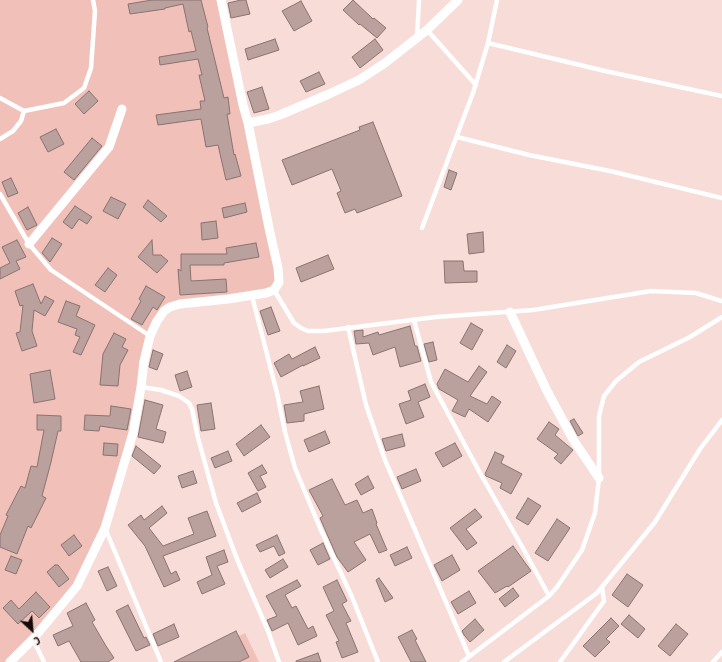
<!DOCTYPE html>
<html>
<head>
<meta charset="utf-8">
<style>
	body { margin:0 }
	#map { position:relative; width:722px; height:662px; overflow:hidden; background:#f7dcd8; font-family:"PT Sans Narrow",sans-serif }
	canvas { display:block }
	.north { position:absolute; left:12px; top:610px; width:40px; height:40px; -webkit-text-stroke:3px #fcece9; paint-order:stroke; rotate:154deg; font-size:11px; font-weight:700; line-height:16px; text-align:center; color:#130b0a }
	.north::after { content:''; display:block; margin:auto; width:14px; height:18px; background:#130b0a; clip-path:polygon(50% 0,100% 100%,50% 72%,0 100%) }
</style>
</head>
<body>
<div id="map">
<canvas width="722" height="662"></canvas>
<div class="north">С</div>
</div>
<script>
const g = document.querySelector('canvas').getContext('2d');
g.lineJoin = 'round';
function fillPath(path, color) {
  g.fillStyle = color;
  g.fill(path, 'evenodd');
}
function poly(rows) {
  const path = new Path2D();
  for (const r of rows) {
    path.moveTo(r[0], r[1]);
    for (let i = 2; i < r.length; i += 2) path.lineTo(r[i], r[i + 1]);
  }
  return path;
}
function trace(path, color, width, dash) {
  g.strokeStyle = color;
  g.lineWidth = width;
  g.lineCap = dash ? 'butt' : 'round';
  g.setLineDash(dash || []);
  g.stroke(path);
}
const green = poly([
	[0,0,219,0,278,278,273,288,171,307,157,322,112,502,75,584,11,662,0,662],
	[245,633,259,662,186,662]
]);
const building = poly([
	[152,0,201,0,208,27,207,28,224,98,228,97,230,114,227,114,234,155,235,154,241,176,226,180,218,145,206,147,201,119,158,125,156,115,201,109,200,101,205,101,199,75,202,75,198,59,160,65,159,57,196,51,191,31,189,32,183,4,165,8,165,9,130,14,128,4,152,0],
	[241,0,246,0,250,14,231,18,228,3,241,0],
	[353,0,373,19,374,18,386,28,377,38,360,24,359,25,343,10,353,0],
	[301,1,312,21,294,31,282,11,301,1],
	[275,39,279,50,248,60,245,49,275,39],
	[375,39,383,50,360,68,352,57,375,39],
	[319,72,325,84,306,92,300,81,319,72],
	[262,87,269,109,254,113,247,92,262,87],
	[89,91,98,101,84,114,75,104,89,91],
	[373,122,402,196,357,213,355,209,345,213,337,193,341,191,332,169,292,185,282,160,360,130,359,127,373,122],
	[56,129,64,144,48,152,40,137,56,129],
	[92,138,102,146,74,180,64,172,92,138],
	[449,170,457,173,451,190,444,187,449,170],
	[11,178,18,193,8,197,2,182,11,178],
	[111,197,126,204,118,219,103,211,111,197],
	[148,200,167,216,161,222,143,207,148,200],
	[245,203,247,212,224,218,222,208,245,203],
	[75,206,92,217,87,224,79,219,72,229,63,222,75,206],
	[28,207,37,225,27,230,18,213,28,207],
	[216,221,218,238,202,240,201,223,216,221],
	[483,232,484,252,469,254,467,234,483,232],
	[52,238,62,244,50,262,42,253,52,238],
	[17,240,26,257,16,261,20,269,0,279,0,268,10,263,2,247,17,240],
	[152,240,153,255,161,255,168,261,157,273,138,257,152,240],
	[256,243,259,257,224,263,224,265,190,265,191,281,226,279,227,292,180,295,178,269,181,271,181,254,227,254,226,248,256,243],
	[328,255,334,269,301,282,296,268,328,255],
	[444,261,463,261,464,271,477,271,477,282,445,283,444,261],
	[108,268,117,275,105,292,95,285,108,268],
	[33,284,41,304,45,296,54,301,45,316,34,310,32,331,37,346,22,351,16,333,20,332,23,305,20,306,15,291,33,284],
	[146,286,165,297,157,310,153,307,142,325,131,319,141,301,139,299,146,286],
	[66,301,80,306,76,316,95,325,81,355,73,352,80,337,75,335,77,329,58,322,66,301],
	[271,307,280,331,268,335,260,311,271,307],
	[471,323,483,330,472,350,460,343,471,323],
	[410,326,415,346,417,346,421,361,400,367,395,347,373,355,369,343,356,344,354,331,363,330,363,337,378,332,379,335,410,326],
	[114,333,126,339,122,347,128,350,120,365,118,386,100,385,103,354,114,333],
	[433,342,437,360,429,362,424,344,433,342],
	[507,345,516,351,506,368,497,362,507,345],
	[315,347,320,358,303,366,303,365,281,377,274,363,289,354,292,359,315,347],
	[153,350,163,354,157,370,149,367,153,350],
	[479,366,487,372,470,396,487,404,492,396,501,402,488,422,469,409,465,417,452,411,458,400,439,389,437,384,445,369,468,382,479,366],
	[50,370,55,399,34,403,30,374,50,370],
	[187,371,192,387,180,391,175,375,187,371],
	[425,384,430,397,418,402,424,417,406,424,399,404,411,400,408,391,425,384],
	[319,386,324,409,304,414,304,421,287,423,284,405,303,402,300,391,319,386],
	[145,400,163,405,156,429,166,432,163,443,138,437,145,400],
	[211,403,215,429,201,431,197,405,211,403],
	[111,406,131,409,127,430,100,426,99,431,84,430,85,415,110,416,111,406],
	[37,415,61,416,61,431,58,431,51,462,42,496,46,498,31,528,28,526,17,554,0,547,0,535,8,516,6,515,21,486,25,488,31,466,37,467,44,430,37,430,37,415],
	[574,419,583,433,578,436,570,421,574,419],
	[549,422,559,429,555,435,573,450,561,464,554,458,558,454,537,439,549,422],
	[261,425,270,437,244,456,236,444,261,425],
	[325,431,330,443,309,452,304,440,325,431],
	[402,434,405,446,386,451,382,439,402,434],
	[104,443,118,444,117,456,103,455,104,443],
	[455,443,462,456,443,467,435,453,455,443],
	[136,446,161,466,154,474,132,456,136,446],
	[228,451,232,461,215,468,211,458,228,451],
	[495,452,504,456,501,463,522,474,511,494,500,488,502,483,486,476,485,474,495,452],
	[262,465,267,473,260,476,266,487,258,491,248,473,262,465],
	[416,469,421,481,402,489,397,477,416,469],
	[193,471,197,483,182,488,178,476,193,471],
	[368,476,374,488,361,495,355,484,368,476],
	[332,479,345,505,357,500,363,513,372,509,377,523,376,524,387,550,379,553,370,534,354,542,366,560,348,572,337,557,320,518,323,516,309,490,332,479],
	[257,493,261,502,242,512,237,503,257,493],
	[528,498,541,506,528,525,516,518,528,498],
	[162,506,167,513,149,528,163,546,194,534,188,518,207,511,216,536,163,556,171,574,176,571,180,580,164,587,145,546,128,525,141,515,144,520,162,506],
	[475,509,482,517,466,529,477,543,467,550,450,528,475,509],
	[557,519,570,528,548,561,535,553,557,519],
	[74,535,82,546,69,556,61,545,74,535],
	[277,535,285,553,279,556,274,546,260,552,256,545,277,535],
	[323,543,330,559,318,565,310,550,323,543],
	[513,546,531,571,508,587,507,586,495,593,478,571,513,546],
	[407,547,412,558,395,566,390,555,407,547],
	[224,550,228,562,217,566,225,584,202,594,197,582,212,575,206,557,224,550],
	[452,555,460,570,442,581,434,565,452,555],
	[11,556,22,560,16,574,5,570,11,556],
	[283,559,288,567,270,578,265,570,283,559],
	[55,565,58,565,69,579,59,587,47,572,55,565],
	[108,567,117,586,107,591,98,571,108,567],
	[627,574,643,585,628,607,612,595,627,574],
	[379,578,393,598,385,602,376,580,379,578],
	[297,580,301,586,285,595,292,608,296,606,308,629,313,626,317,636,298,645,288,623,272,631,267,620,277,616,266,596,297,580],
	[337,580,347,601,342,604,351,621,346,623,358,652,342,658,336,642,339,641,326,615,334,611,323,587,337,580],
	[513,588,519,596,505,607,499,599,513,588],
	[469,591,476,603,458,614,451,602,469,591],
	[36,592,50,607,39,618,32,611,18,624,3,608,11,600,19,609,36,592],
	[86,603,95,620,92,622,106,646,114,658,108,662,81,662,69,641,58,646,53,635,73,626,67,613,86,603],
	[128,605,144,638,146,637,150,645,136,651,116,611,128,605],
	[629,615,645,629,638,638,621,624,629,615],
	[611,618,619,626,606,639,610,642,595,657,583,646,611,618],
	[475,619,484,630,470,642,464,635,462,631,475,619],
	[174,624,179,637,158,646,153,634,174,624],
	[676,624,688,634,670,656,658,646,676,624],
	[412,630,417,639,415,640,426,662,411,662,398,637,412,630],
	[236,631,249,657,239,662,174,662,236,631],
	[318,653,321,662,296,662,296,661,318,653]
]);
const lane = poly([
	[427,30,476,85],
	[417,38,419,0],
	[488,43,605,71,722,96],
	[0,98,24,111,64,103,84,88,91,68,95,11,93,0],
	[457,137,529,155,610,171,722,198],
	[0,139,13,131,21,121,24,111],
	[0,194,29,244,51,270,150,336],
	[422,228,473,93,488,43,497,0],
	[274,290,294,323,301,328,308,331,324,331,436,317,533,310,651,291,696,293,722,301],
	[252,296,277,393,285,432,295,468,320,528,352,597,378,662],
	[414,320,431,382,480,473,524,550,549,596],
	[348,327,366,405,385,460,469,656],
	[141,387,161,390,179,396,189,403,192,409,198,438,216,503,237,559,268,631,279,662],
	[105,528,161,662],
	[33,639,44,662],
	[462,662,549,596,557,587,582,550,595,513,599,478,599,416,604,396,616,381,639,362,690,337,722,317],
	[504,662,597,593,655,522,700,449,722,420],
	[560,662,604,601,602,587],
	[713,662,722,652]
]);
const street = poly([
	[248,123,268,119,280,115,329,94,359,80,385,63,427,30,458,0],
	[29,244,109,147,122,109],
	[510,312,547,391,574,441,599,478],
	[10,662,33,639,77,586,105,528,133,433,141,387,144,361,150,336,157,321,164,311,170,307,180,304,228,299,266,293,274,290,279,282,278,268,269,228,248,123,243,105,221,0]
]);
fillPath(green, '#f1c0b9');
fillPath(building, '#baa19e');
trace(building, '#8a7370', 1);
trace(lane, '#fff', 4.5);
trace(street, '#fff', 9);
</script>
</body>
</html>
